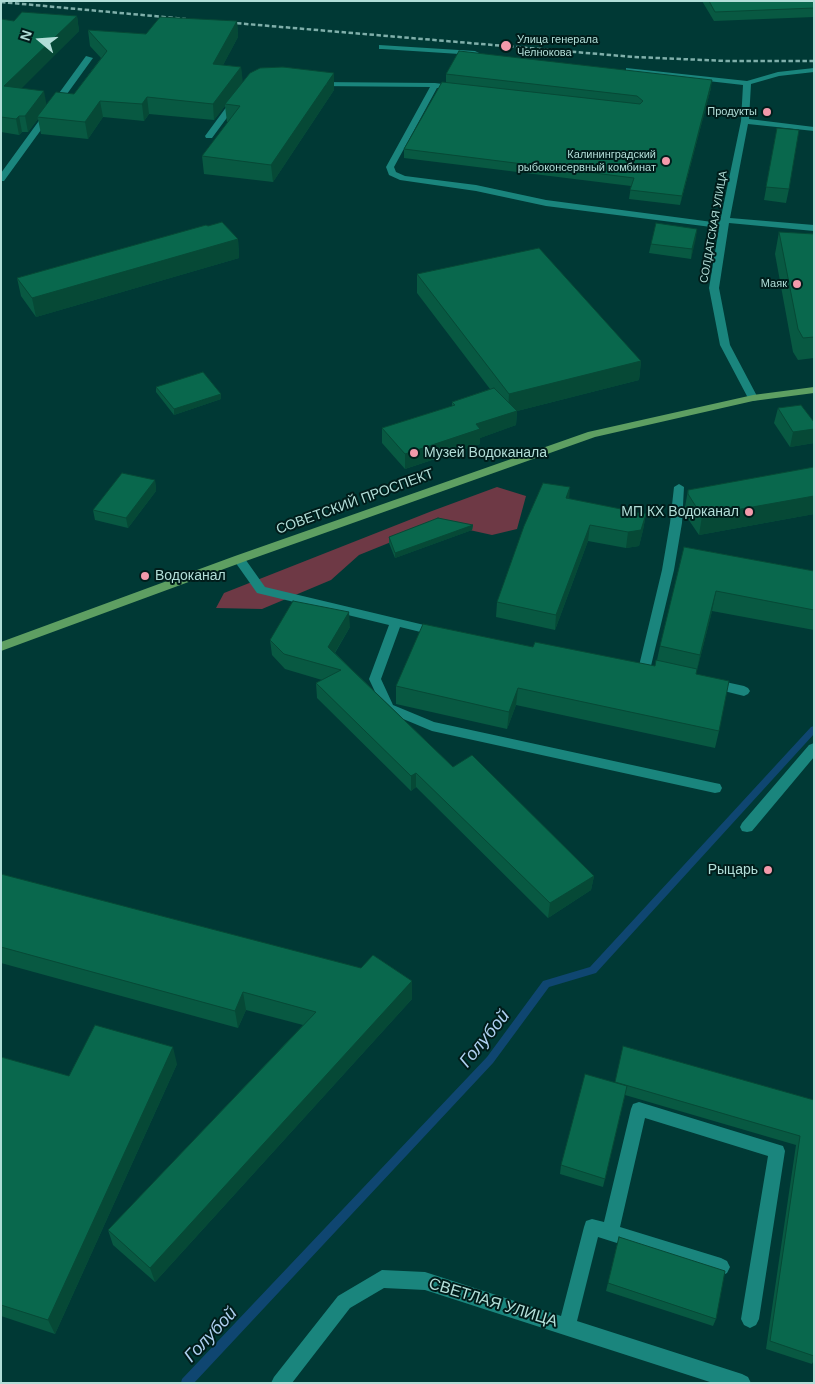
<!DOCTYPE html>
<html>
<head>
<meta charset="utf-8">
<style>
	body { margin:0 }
	#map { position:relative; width:815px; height:1384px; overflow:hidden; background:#003935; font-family:Helvetica,sans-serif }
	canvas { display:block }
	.frame { position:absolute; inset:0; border:2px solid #b2ded8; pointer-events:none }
	.north { position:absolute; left:15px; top:15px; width:50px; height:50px; -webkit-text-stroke:4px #001d1b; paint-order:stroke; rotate:288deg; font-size:14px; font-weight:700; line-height:20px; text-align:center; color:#b2ded8 }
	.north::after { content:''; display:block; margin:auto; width:18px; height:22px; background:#b2ded8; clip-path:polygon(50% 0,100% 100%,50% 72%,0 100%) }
</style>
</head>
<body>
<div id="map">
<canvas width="815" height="1384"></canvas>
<div class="frame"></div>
<div class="north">N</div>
</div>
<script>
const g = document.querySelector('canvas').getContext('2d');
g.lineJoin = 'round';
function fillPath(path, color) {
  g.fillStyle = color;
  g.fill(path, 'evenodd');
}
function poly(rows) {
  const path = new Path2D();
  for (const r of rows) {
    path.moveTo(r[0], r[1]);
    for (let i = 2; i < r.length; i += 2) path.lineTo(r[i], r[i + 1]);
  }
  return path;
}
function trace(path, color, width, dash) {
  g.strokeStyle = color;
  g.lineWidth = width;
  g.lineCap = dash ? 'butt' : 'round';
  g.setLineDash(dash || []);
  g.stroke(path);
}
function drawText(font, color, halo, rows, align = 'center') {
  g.font = font + ' Helvetica,sans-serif';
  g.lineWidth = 4;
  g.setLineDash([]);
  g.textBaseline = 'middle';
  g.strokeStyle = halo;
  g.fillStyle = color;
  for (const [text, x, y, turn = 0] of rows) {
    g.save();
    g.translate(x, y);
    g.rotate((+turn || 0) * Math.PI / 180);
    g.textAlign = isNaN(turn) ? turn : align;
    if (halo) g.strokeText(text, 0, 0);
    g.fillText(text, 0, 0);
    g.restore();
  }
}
const green = poly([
	[497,487,526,496,517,529,492,535,438,523,359,555,331,580,262,609,216,608,224,593,432,511]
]);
const stream = poly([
	[814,726,814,734,596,973,549,987,493,1063,194,1383,181,1383,182,1379,487,1057,543,981,590,967,811,727,814,726]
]);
const minor = poly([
	[379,45,475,51,479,53,475,55,382,49,379,49,379,45],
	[86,56,93,58,4,181,1,181,1,173,86,56],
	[626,68,747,81,778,72,814,68,814,72,779,76,751,84,749,119,814,127,814,131,748,124,730,218,814,225,814,231,729,223,719,288,730,345,758,398,757,400,753,401,748,398,720,345,709,288,719,228,546,206,476,191,400,180,389,175,386,167,430,87,318,86,314,84,318,82,435,83,458,86,459,88,455,90,437,88,394,167,396,172,405,176,476,185,546,200,720,223,714,219,721,217,741,121,743,85,629,72,626,72,626,68],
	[233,98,240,100,212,138,206,138,205,136,233,98],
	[679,484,684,487,682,523,674,570,650,670,644,674,638,670,662,570,670,523,674,487,679,484],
	[239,555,243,556,265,587,441,629,443,632,437,636,400,627,381,679,393,705,434,722,715,783,720,784,722,788,720,792,715,793,432,731,384,711,369,679,389,625,257,593,233,559,239,555],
	[712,679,744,686,748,688,750,691,748,694,744,696,708,687,706,684,708,681,712,679],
	[814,743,814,757,752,831,747,832,742,831,740,827,742,823,809,745,814,743],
	[639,1102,783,1146,785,1151,759,1319,756,1325,750,1328,744,1325,741,1319,768,1156,645,1118,620,1227,721,1258,727,1261,730,1267,727,1273,721,1276,598,1237,577,1321,742,1374,748,1377,751,1383,713,1383,425,1290,384,1288,350,1308,292,1383,271,1383,274,1377,338,1296,382,1270,425,1272,561,1316,584,1227,586,1221,592,1219,604,1222,631,1109,633,1104,639,1102]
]);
const major = poly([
	[814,387,814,393,753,401,595,437,243,562,1,651,1,642,235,556,588,432,753,395,814,387]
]);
const rail = poly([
	[1,2,186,19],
	[223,22,634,57,727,61,814,61]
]);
const wall = poly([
	[702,1,814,1,814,17,714,21],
	[77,16,79,31,21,88,46,105,74,94,101,58,90,46,88,30,146,34,237,21,238,37,223,65,241,67,242,82,334,90,273,182,204,174,202,156,228,122,227,122,225,106,214,120,149,114,144,121,103,117,88,139,41,134,38,119,28,132,22,132,19,135,1,132,1,19,14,21],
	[446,74,711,88,680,205,629,199,631,186,404,158,404,149,446,82],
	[777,128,789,189,786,203,764,200],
	[208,226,238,239,239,258,36,317,21,296,17,278],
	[697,229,691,259,649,253,651,244],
	[779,232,814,234,814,358,798,360,793,352,775,254],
	[417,274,641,361,639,380,517,411,516,425,480,438,480,444,405,469,382,443,382,428,452,406,452,402,490,389,417,293],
	[156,387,221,394,221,399,174,415,156,392],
	[778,408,814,422,814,443,790,447,774,423],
	[814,467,814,514,699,535,684,513,688,490],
	[155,480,156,491,128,528,95,520,93,510],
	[569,499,646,514,643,530,639,546,626,548,588,541,555,630,496,617,497,602],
	[473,525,472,530,395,558,389,543,389,537],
	[684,547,814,571,814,630,712,611,696,674,719,731,715,748,516,705,507,729,396,704,396,686,533,647,655,666,657,660,660,646],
	[350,627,335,653,453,767,594,876,591,890,548,918,416,787,411,791,317,698,316,683,322,680,285,669,272,655,270,640],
	[1,874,412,999,155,1282,113,1245,108,1230,303,1025,246,1010,238,1028,1,963],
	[1,1057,69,1076,177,1064,55,1334,1,1316],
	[615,1082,814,1100,814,1360,812,1364,766,1349,796,1145,625,1095,603,1187,560,1174,561,1165],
	[619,1237,716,1319,713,1326,606,1291]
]);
const shadedWall = poly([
	[77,16,79,31,8,102,4,86],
	[237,21,238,37,215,80,213,64],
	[241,67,243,83,225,104,225,106,214,120,213,104],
	[334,73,334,90,273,182,271,165],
	[712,80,711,88,680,205,682,196],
	[44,91,47,107,37,117,38,119,28,132,25,116],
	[147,97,149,114,144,121,142,104],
	[100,101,103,117,88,139,85,122],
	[19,116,22,132,19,135,16,119],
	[697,229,696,238,691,259,692,249],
	[238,239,239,258,36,317,32,298],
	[641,361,639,380,517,411,516,425,480,438,480,444,405,469,405,454,476,424,508,413,509,394],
	[221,394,221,399,174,415,174,409],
	[814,429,814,443,790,447,793,432],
	[155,480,156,491,128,528,126,518],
	[570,487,569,503,566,498],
	[814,496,814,514,699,535,702,516],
	[646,514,643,530,639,546,626,548,628,532],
	[473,525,472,530,395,558,395,553],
	[590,525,588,541,555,630,556,615],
	[716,591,712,611,696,674,700,655],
	[349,612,350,627,329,662,328,647],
	[518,688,516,705,507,729,509,712],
	[416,773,416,787,411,791,411,776],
	[594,876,591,890,548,918,550,903],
	[412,981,412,999,155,1282,150,1268],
	[243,992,246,1010,238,1028,235,1011],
	[173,1047,177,1064,55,1334,48,1320]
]);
const building = poly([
	[709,1,814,1,814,8,715,12,709,1],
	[22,12,77,16,4,86,44,91,25,116,19,116,16,119,1,117,1,19,14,21,22,12],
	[160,17,237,21,213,64,241,67,213,104,147,97,142,104,100,101,85,122,37,117,56,92,74,94,107,51,88,30,146,34,160,17],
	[459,51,712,80,682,196,630,190,634,178,404,149,442,82,640,104,643,101,637,96,446,74,459,51],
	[283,67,334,73,271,165,202,156,240,106,225,104,250,73,260,68,283,67],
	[777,128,799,130,789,189,766,187,777,128],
	[222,222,238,239,32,298,17,278,206,225,208,226,222,222],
	[656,223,697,229,692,249,651,244,656,223],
	[779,232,814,234,814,337,803,338,798,329,779,232],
	[539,248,641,361,509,394,417,274,539,248],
	[203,372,221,394,174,409,156,387,203,372],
	[494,388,517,411,476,424,480,429,405,454,382,428,455,405,452,402,494,388],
	[801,405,814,422,814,429,793,432,778,408,801,405],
	[814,467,814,496,702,516,688,494,688,490,814,467],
	[122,473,155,480,126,518,93,510,122,473],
	[543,483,570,487,566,498,646,514,641,530,628,532,590,525,556,615,497,602,524,526,543,483],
	[438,518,473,525,395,553,389,537,438,518],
	[684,547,814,571,814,610,716,591,700,655,660,646,684,547],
	[293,601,349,612,328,647,453,767,472,755,594,876,550,903,416,773,411,776,316,683,341,670,284,654,270,640,293,601],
	[423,624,533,647,535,642,655,666,656,660,697,669,696,674,729,681,719,731,518,688,509,712,396,686,423,624],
	[1,874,361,968,373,955,412,981,150,1268,108,1230,316,1012,243,992,235,1011,1,947,1,874],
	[95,1025,173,1047,48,1320,1,1305,1,1057,69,1076,95,1025],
	[623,1046,814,1100,814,1356,770,1341,800,1136,615,1082,623,1046],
	[585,1074,627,1086,605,1179,561,1165,585,1074],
	[619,1237,725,1271,716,1319,608,1283,619,1237]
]);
const markers = [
	[506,46,6,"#f39aab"],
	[767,112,5,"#f39aab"],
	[666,161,5,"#f39aab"],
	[797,284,5,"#f39aab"],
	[414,453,5,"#f39aab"],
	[749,512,5,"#f39aab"],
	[145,576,5,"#f39aab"],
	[768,870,5,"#f39aab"]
];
const farPoinames = [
	["Улица генерала",517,40,"left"],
	["Челнокова",517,53,"left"],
	["Продукты",757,112],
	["Калининградский",656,155],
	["рыбоконсервный комбинат",656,168],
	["Маяк",787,284]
];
const farStreetnames = [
	["СОЛДАТСКАЯ УЛИЦА",714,227,-80]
];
const poiNames = [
	["Музей Водоканала",424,453],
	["МП КХ Водоканал",739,512,"right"],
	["Водоканал",155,576],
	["Рыцарь",758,870,"right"]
];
const streetNames = [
	["СОВЕТСКИЙ ПРОСПЕКТ",355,502,-20]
];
const nearStreetnames = [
	["СВЕТЛАЯ УЛИЦА",493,1303,17]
];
const nearWaternames = [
	["Голубой",485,1039,-51],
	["Голубой",211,1335,-47]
];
fillPath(green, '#6e3945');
fillPath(stream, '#0f4671');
fillPath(minor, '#1a857d');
fillPath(major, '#5e9f62');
trace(rail, '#7fafaa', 2.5, [4.5, 2.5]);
fillPath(wall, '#085942');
fillPath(shadedWall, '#064936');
fillPath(building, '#09684d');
trace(building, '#064936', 1);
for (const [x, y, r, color] of markers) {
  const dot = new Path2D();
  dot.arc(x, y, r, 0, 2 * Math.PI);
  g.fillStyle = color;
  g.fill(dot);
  trace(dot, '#001d1b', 2);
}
drawText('11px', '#b2ded8', '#001d1b', farPoinames, 'right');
drawText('11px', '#b2ded8', '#001d1b', farStreetnames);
drawText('14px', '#b2ded8', '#001d1b', poiNames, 'left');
drawText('14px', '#b2ded8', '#001d1b', streetNames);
drawText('16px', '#b2ded8', '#001d1b', nearStreetnames);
drawText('italic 18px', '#aecfef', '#001d1b', nearWaternames);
</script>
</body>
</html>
